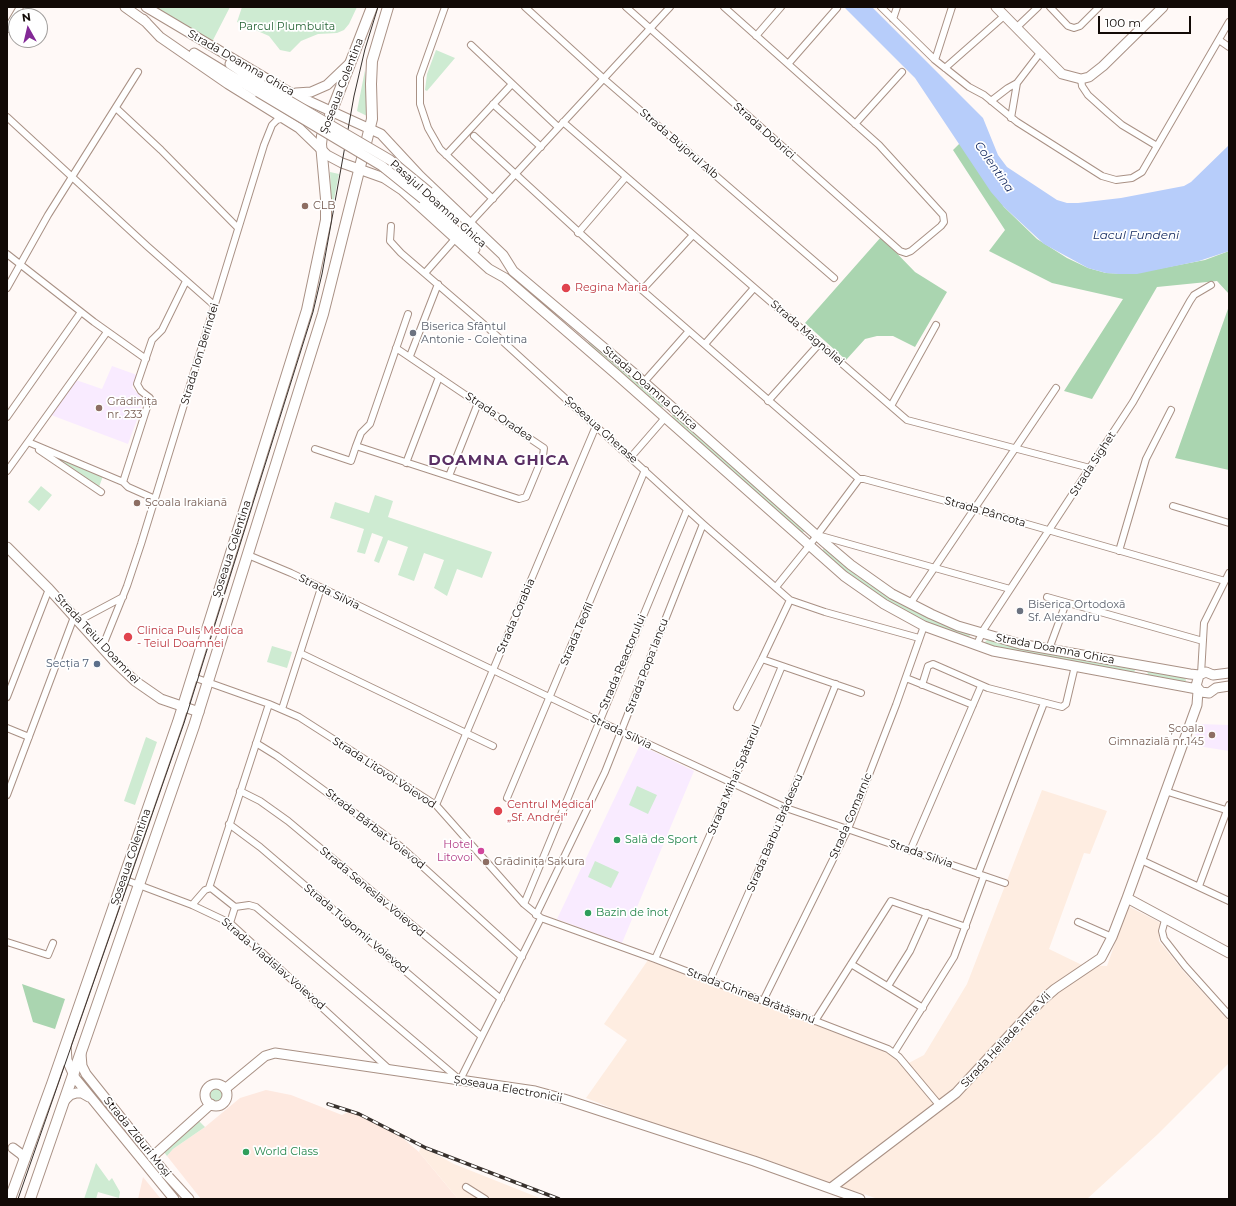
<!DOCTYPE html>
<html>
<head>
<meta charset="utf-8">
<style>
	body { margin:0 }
	#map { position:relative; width:1236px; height:1206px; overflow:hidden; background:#fff9f7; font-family:Montserrat,sans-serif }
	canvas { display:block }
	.frame { position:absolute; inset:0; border:8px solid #120a06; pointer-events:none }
	.north { position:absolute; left:8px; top:8px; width:40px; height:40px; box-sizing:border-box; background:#fff; border:1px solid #a09d9b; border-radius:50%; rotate:352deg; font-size:11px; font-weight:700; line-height:16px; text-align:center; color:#120a06 }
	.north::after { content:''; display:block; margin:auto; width:14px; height:18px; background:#832996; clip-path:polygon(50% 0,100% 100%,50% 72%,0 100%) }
	.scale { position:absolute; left:1098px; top:16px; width:93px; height:18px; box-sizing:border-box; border:2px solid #120a06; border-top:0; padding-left:5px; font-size:12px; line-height:14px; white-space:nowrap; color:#120a06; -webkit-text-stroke:3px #fff; paint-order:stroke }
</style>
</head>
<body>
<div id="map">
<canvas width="1236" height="1206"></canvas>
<div class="frame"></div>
<div class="north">N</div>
<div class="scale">100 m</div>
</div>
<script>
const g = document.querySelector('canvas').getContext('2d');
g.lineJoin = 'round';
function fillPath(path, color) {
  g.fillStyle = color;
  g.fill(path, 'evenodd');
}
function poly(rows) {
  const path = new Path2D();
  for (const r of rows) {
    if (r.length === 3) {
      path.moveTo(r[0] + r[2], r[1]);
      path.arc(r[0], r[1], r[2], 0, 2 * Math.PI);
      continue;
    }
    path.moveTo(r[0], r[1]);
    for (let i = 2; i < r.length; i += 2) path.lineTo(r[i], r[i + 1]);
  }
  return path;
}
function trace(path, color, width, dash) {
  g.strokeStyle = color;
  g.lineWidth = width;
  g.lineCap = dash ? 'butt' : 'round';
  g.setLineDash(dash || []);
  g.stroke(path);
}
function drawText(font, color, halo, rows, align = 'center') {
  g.font = font + ' Montserrat,sans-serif';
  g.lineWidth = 3.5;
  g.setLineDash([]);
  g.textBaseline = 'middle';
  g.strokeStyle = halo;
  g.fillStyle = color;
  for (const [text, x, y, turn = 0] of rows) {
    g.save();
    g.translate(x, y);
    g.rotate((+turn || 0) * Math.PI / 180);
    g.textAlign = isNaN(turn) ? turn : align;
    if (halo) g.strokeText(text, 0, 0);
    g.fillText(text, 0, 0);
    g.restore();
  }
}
const built = poly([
	[266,1090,291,1095,342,1115,350,1111,384,1126,405,1140,419,1152,458,1199,201,1199,167,1156,173,1149,205,1127,240,1098],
	[143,1177,161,1199,138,1199]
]);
const industrial = poly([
	[1042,790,1107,811,1090,854,1084,853,1049,949,1082,965,1107,966,1128,906,1161,923,1159,941,1184,972,1229,1021,1229,1063,1158,1134,1087,1199,878,1199,634,1117,586,1098,627,1040,604,1024,648,960,890,1054,897,1058,903,1066,924,1055,967,984],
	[421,1146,454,1164,542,1199,458,1199,419,1152]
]);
const education = poly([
	[112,366,137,375,132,387,144,401,128,444,51,415,76,380,102,389],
	[1199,724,1229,725,1229,751,1191,745],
	[640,745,694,771,622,943,557,919]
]);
const green = poly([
	[156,7,230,7,212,42],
	[242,7,357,7,349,24,344,30,337,33,318,34,301,41,290,52,280,50,269,36,237,22],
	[436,50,455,58,427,91,425,90,427,74],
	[365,70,367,116,357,111],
	[330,172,339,174,332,210],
	[589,341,591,341,665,406,661,408,588,344],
	[675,414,806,531,801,533,672,419,672,415],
	[44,451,103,476,99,487],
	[41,486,52,495,39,511,28,502],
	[375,495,393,501,388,517,492,552,482,578,457,569,447,596,434,588,444,560,424,553,414,581,398,575,408,547,388,540,379,563,374,561,383,537,372,533,365,554,357,552,364,529,330,518,335,502,369,513],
	[824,548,827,548,857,576,890,597,968,633,970,636,969,638,922,621,897,608,850,577,822,551],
	[987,640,1134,667,1135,671,1133,673,999,650,983,644],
	[272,646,292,652,287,668,267,662],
	[1147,670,1185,676,1186,681,1184,682,1148,675],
	[146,737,157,742,135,805,124,801],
	[637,786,657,795,648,814,629,805],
	[595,861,619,872,611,888,588,877],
	[216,1095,11],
	[199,1121,205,1127,173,1149,167,1156,164,1152],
	[96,1163,109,1181,112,1178,120,1192,119,1198,98,1192,96,1199,84,1199]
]);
const forest = poly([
	[960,143,1004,207,1037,239,1067,258,1088,268,1106,273,1131,274,1205,260,1229,251,1229,294,1217,281,1157,287,1092,399,1064,391,1123,299,1052,283,989,251,1005,230,953,150],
	[881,237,915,272,947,292,915,347,893,336,877,336,865,339,846,360,805,323],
	[1229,306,1229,470,1175,458],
	[22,984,65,999,55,1029,33,1022]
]);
const water = poly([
	[844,7,872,7,983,118,998,155,1007,167,1057,200,1067,203,1078,203,1121,198,1184,186,1191,182,1229,145,1229,251,1199,261,1137,274,1119,274,1106,273,1088,268,1044,244,1004,207,991,192,915,78]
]);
const street = poly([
	[445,7,420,77,420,104,428,128,440,149,493,199],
	[525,7,604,79,834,278],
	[626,7,900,251,906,253,911,251,941,226,944,222,943,215,879,145,724,7],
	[881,7,935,60,969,87,984,95,1017,122,1102,176,1116,180,1132,178,1142,172,1229,22],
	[1050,7,1068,26,1074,28,1080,26,1099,7],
	[893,19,897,7],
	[1016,28,1038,7],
	[7,29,20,7],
	[756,36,781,7],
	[1219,40,1229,47],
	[471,45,558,127],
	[935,60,952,7],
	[788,64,837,8],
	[945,68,1004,16],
	[1081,79,1082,86,1088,95,1108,113,1122,125,1157,146],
	[991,101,1008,88,1017,83],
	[493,104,541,147],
	[116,108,161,150,238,228],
	[7,117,147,246,215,306],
	[1011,118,1017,83,1040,53],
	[563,122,907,420,1090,468],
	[855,124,902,72],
	[474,136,642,290,859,479,864,479,975,509,1225,581],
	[446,155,512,84],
	[470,223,670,7],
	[391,226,390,241,401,253,487,327,703,524,790,600,825,612,919,638],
	[578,233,626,177],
	[7,254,94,322,146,359],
	[425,273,455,239],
	[7,288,48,215,138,72],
	[642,290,693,235],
	[705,344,754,288],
	[410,356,438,284],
	[644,382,689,331],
	[768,401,819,344],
	[891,406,936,325],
	[7,417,81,312],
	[28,442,123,482],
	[356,446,361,433,370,424,408,314],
	[315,449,351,461,356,446,519,499,526,497,543,456,544,448,541,446,396,348],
	[39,450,101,492],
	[631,457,664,419],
	[406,463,439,377],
	[7,471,107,332],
	[449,476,478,403],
	[155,499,128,487,123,482,150,398,141,391,137,384,152,340,162,330,186,281],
	[1173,506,1229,523],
	[821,536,1010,589],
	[1119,551,1146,459,1171,410],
	[248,555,291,573,599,721,786,808,1005,883],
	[776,587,809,546,859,479],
	[1047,597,1203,641],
	[910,604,1056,388],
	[78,621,123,597],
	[976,646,984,629,1133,402,1190,301,1194,295,1211,285],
	[102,648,127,586,141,544,264,145,272,125,277,120,284,118],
	[1049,649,1066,603],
	[300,653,493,746],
	[762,659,861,693],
	[1201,674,1204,623,1229,573],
	[193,677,269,704,299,717,436,805,524,904,541,918,655,959,888,1049,899,1057,940,1106],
	[906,678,973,705],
	[922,685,928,666,933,664,988,688,1062,707,1066,704,1075,666],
	[7,697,49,589],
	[737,707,762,659,790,600],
	[282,709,321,588],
	[7,728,29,737],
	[256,743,277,756,400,846,522,957],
	[240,791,260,801,288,821,501,999],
	[1165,791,1229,811],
	[7,795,74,617],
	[507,798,645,470],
	[436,805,596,426],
	[229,824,260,847,481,1036],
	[910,851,981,686],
	[1141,860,1229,901],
	[978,874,1044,703],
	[123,879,192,905,230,923,390,1070],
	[1199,886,1229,805],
	[209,888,269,704],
	[524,904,687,510],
	[192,905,205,890,211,888,235,907,249,905,256,907,460,1080,541,918],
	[536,915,605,772,703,524],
	[1165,920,1162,931,1164,939,1185,966,1229,1015],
	[1078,922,1112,937],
	[230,923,235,907],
	[7,942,48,955,53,943],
	[655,959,732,785,782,666],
	[851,964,923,1008],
	[710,980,786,808,836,684],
	[888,986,910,951,927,913],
	[763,1001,848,829,896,705,924,626],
	[815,1021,891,901,966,927],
	[894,1053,954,957,984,876],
	[466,1187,485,1199]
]);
const secondary = poly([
	[125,7,146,22],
	[146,7,289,92,381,134,420,176,503,255,513,271,636,375,824,542,851,565,892,594,931,614,958,626,1020,644,1190,674,1199,675,1206,672,1213,675,1229,673],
	[996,7,1062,74,1081,79,1089,77,1103,66,1163,7],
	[143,19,160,37,228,84,299,128,327,155,342,163,384,178,402,190,489,269,505,278,616,374,844,576,884,604,924,626,993,651,1197,689],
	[194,53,258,92],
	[230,64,262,85],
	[296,93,311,92,327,85,349,64],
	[423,199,475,249],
	[7,547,49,589,115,662,135,681,161,699,199,712],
	[1199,675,1196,686,1201,692,1209,693,1216,688,1229,686],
	[1127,898,1229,953],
	[66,1046,67,1060,75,1078,174,1199],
	[81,1054,82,1066,86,1074,166,1174,189,1199],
	[216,1095,11],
	[225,1089,265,1056,275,1053,535,1091,564,1099,754,1161,860,1199],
	[65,1100,70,1095,76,1093,82,1093,89,1097],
	[13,1148,21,1154,25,1159],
	[152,1157,211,1104],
	[831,1188,956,1093,1041,1001,1055,989,1101,958,1112,937,1127,898,1197,705,1198,691]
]);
const primary = poly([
	[10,1199,52,1084,178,722,307,310,326,220,326,199,321,144,322,136,372,7],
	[30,1199,194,726,323,314,372,119,371,84,372,61,388,7]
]);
const tram = poly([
	[18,1199,184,723,313,312,322,274,354,96,365,49,378,7]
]);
const rail = poly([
	[328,1104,359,1114,426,1148,559,1199]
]);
const secondaryBridge = poly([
	[262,85,390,160,429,192],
	[258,92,382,166,423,199]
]);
const markers = [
	[305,206,4,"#8d6e63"],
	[566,288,5,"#e0444e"],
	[413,333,4,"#6b7280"],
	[99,408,4,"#8d6e63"],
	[137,503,4,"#8d6e63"],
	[1020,611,4,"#6b7280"],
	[128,637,5,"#e0444e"],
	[97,664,4,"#5c6f8a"],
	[1212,735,4,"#8d6e63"],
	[498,811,5,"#e0444e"],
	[617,840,4,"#2e9e5b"],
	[481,851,4,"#d1479c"],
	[486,862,4,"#8d6e63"],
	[588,913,4,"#2e9e5b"],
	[246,1152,4,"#2e9e5b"]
];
const parkNames = [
	["Parcul Plumbuita",287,27]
];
const streetNames = [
	["Strada Doamna Ghica",241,63,30],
	["Șoseaua Colentina",342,86,-69],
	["Strada Dobrici",764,131,42],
	["Strada Bujorul Alb",679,144,41],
	["Pasajul Doamna Ghica",438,204,42],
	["Strada Magnoliei",807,333,41],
	["Strada Ion Berindei",200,354,-73],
	["Strada Doamna Ghica",650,388,41],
	["Strada Oradea",499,417,34],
	["Șoseaua Gherase",601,430,42],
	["Strada Sighet",1093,464,-57],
	["Strada Pâncota",985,512,16],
	["Șoseaua Colentina",232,549,-72],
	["Strada Silvia",329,592,26],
	["Strada Corabia",516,616,-67],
	["Strada Teofil",577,634,-67],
	["Strada Teiul Doamnei",97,639,47],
	["Strada Doamna Ghica",1055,649,11],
	["Strada Reactorului",623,662,-67],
	["Strada Popa Iancu",647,666,-69],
	["Strada Silvia",621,732,25],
	["Strada Litovoi Voievod",384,773,33],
	["Strada Mihai Spătarul",734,780,-67],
	["Strada Comarnic",851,816,-67],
	["Strada Bărbat Voievod",375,829,38],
	["Strada Barbu Brădescu",775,833,-67],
	["Strada Silvia",921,854,19],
	["Șoseaua Colentina",131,857,-71],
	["Strada Seneslav Voievod",372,892,40],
	["Strada Tugomir Voievod",356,929,40],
	["Strada Vladislav Voievod",273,964,41],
	["Strada Ghinea Brătășanu",751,996,21],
	["Strada Heliade între Vii",1006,1040,-47],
	["Șoseaua Electronicii",508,1089,10],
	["Strada Ziduri Moși",137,1137,51]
];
const educationNames = [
	["CLB",313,206],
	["Grădinița",107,402],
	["nr. 233",107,415],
	["Școala Irakiană",145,503],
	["Școala",1204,729,"right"],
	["Gimnazială nr.145",1204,742,"right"],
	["Grădinița Sakura",494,862]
];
const healthNames = [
	["Regina Maria",575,288],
	["Clinica Puls Medica",137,631],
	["- Teiul Doamnei",137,644],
	["Centrul Medical",507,805],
	["„Sf. Andrei”",507,818]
];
const worshipNames = [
	["Biserica Sfântul",421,327],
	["Antonie - Colentina",421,340],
	["Biserica Ortodoxă",1028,605],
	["Sf. Alexandru",1028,618]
];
const serviceNames = [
	["Secția 7",89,664]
];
const leisureNames = [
	["Sală de Sport",625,840],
	["Bazin de înot",596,913],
	["World Class",254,1152]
];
const hotelNames = [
	["Hotel",473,845],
	["Litovoi",473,858]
];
const waterNames = [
	["Colentina",994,167,55],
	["Lacul Fundeni",1136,235]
];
const districtNames = [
	["DOAMNA GHICA",499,461]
];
fillPath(built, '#fee9e0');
fillPath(industrial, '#feede1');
fillPath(education, '#f9ebff');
fillPath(green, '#ceebd2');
fillPath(forest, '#aad5b0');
fillPath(water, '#b7cdfa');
trace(street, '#a99185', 8);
trace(secondary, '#a99185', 11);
trace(primary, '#a99185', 12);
trace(street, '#fff', 6);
trace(secondary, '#fff', 9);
trace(primary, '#fff', 10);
trace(tram, '#39322e', 1);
trace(rail, '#39322e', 3.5);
trace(rail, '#fff', 2, [6]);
trace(secondaryBridge, '#a99185', 11, []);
trace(secondaryBridge, '#fff', 9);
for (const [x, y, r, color] of markers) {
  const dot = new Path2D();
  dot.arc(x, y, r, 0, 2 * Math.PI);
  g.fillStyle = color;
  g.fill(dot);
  trace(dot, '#fff', 1.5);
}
drawText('11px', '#286537', '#fff', parkNames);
drawText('11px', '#120a06', '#fff', streetNames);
drawText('11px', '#785e54', '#fff', educationNames, 'left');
drawText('11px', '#be3a42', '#fff', healthNames, 'left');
drawText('11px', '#5b616d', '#fff', worshipNames, 'left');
drawText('11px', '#4e5e75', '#fff', serviceNames, 'right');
drawText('11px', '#27864d', '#fff', leisureNames, 'left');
drawText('11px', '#b23c85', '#fff', hotelNames, 'right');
drawText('italic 12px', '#192e63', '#fff', waterNames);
g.letterSpacing = '1px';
drawText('bold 15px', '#5a2f64', '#fff', districtNames);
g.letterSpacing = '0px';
</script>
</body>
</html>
